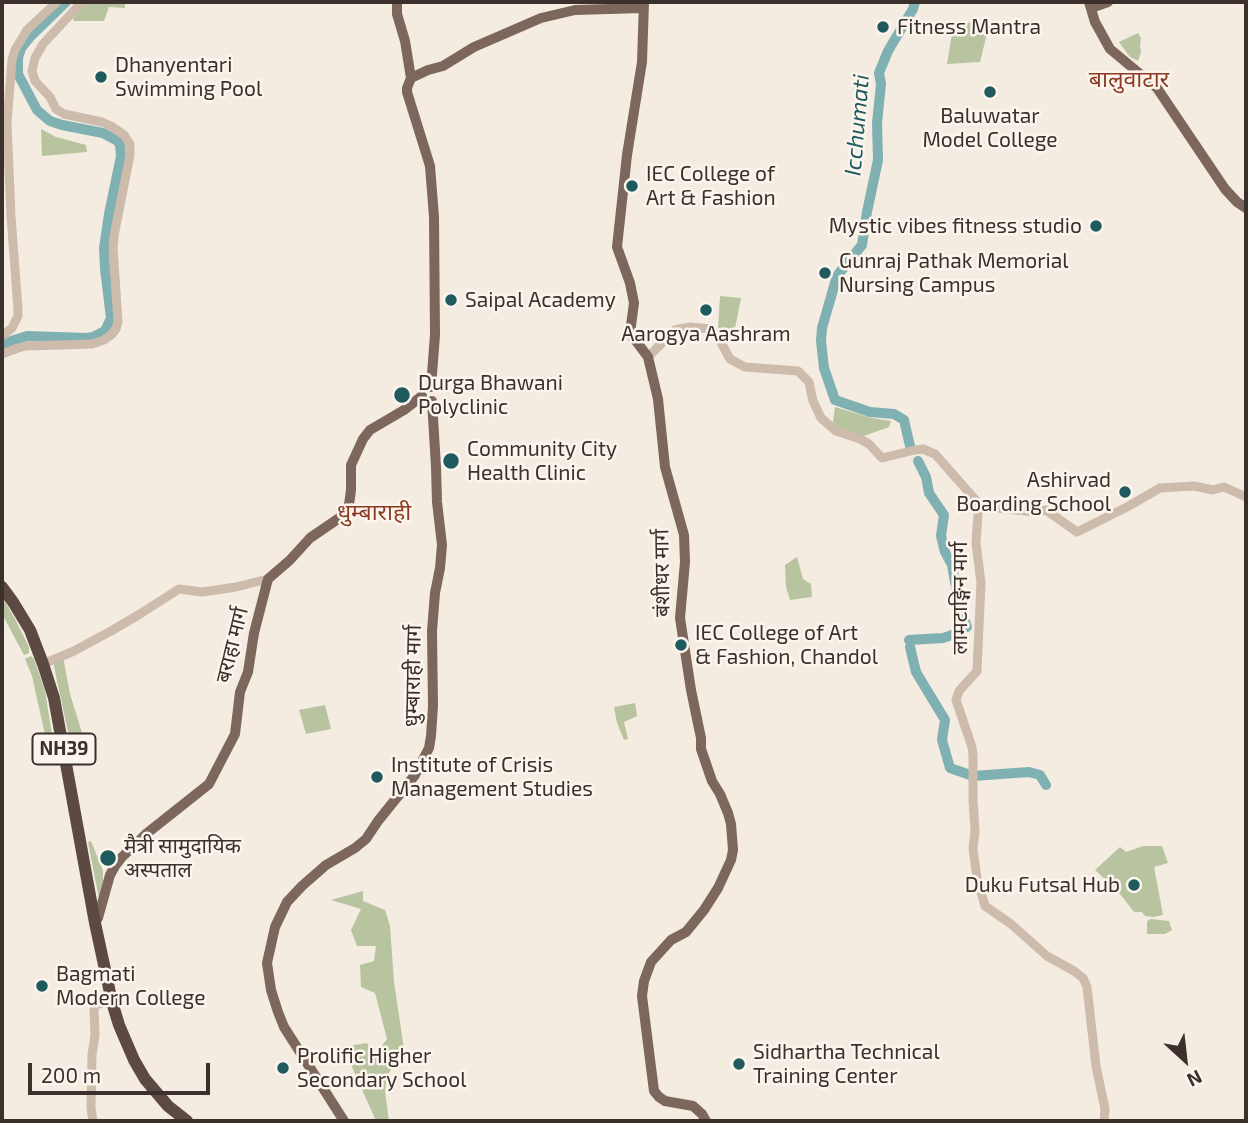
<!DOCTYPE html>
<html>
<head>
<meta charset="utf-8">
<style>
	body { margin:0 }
	#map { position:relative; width:1248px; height:1123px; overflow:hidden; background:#f4ebe1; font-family:"Exo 2",sans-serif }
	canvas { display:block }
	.frame { position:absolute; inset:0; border:4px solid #3b302b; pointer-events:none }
	.north { position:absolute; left:1150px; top:1025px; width:70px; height:70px; -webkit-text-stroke:5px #fbf5ee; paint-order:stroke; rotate:153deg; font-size:19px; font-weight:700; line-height:28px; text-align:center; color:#3b302b }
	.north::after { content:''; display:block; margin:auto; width:24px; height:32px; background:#3b302b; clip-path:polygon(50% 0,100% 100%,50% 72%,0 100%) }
	.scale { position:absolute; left:28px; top:1063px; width:182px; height:32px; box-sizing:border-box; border:4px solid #3b302b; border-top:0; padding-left:9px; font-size:21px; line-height:24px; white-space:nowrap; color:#3b302b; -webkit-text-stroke:5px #fbf5ee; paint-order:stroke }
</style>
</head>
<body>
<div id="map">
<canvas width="1248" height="1123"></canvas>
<div class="frame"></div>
<div class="north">N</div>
<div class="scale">200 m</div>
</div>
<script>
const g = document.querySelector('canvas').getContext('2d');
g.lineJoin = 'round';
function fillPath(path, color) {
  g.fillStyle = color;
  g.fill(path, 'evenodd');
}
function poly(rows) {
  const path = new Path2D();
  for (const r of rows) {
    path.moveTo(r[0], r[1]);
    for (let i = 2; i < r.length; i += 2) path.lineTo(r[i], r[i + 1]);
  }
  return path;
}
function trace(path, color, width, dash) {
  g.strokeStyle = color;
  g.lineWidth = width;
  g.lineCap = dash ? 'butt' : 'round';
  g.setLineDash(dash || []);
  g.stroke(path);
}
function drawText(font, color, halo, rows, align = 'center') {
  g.font = font + ' "Exo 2","Noto Sans Devanagari",sans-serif';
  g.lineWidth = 5;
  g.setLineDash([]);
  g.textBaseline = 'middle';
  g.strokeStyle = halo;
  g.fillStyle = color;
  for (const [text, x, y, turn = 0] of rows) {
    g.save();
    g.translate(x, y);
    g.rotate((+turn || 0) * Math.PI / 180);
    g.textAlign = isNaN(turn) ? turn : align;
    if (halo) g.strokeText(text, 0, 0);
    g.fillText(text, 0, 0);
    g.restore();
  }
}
const green = poly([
	[87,2,125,2,125,8,109,7,104,21,74,21,73,18],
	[954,21,989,25,980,62,947,64],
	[1138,33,1141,38,1140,46,1141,52,1138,61,1130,57,1119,42],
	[41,129,56,137,86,145,87,152,42,156],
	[720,296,741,298,735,328,718,329],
	[835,407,872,418,891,421,889,427,861,437,841,431,833,422],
	[797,557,803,579,811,584,812,597,790,600,786,587,785,565],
	[2,597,15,619,29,647,29,653,24,655,2,614],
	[31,656,34,659,45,691,54,747,54,750,51,753,49,753,32,676,25,659],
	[63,657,70,694,83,736,82,743,70,741,53,662],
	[635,703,637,716,624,722,628,739,624,740,617,723,614,707],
	[325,705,331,729,306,734,299,710],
	[91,841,103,871,103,881,99,899,88,842],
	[1143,846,1162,846,1168,863,1154,867,1163,915,1153,917,1145,916,1142,912,1134,912,1117,890,1095,870,1120,847,1126,852],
	[363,891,363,901,385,910,390,926,394,982,404,1049,387,1076,385,1091,389,1121,376,1121,351,1065,348,1054,341,1047,367,1043,374,1056,387,1039,375,993,361,987,360,965,374,961,376,946,357,946,351,930,361,909,331,900],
	[1151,919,1169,921,1172,930,1165,934,1147,934,1147,921]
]);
const river = poly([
	[2,346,11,341,27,336,86,338,93,337,105,331,111,318,105,269,104,248,109,214,121,156,120,144,116,140,103,133,62,125,50,121,37,110,18,74,18,58,21,48,30,37,66,2],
	[910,446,904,420,894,414,870,412,835,400,824,368,821,341,822,328,837,276,862,245,867,212,878,160,877,123,881,84,879,73,888,51,913,9,915,2],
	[918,461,926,477,929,493,944,515,941,536,945,552,952,565,959,606,967,627],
	[909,640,943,638,961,632],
	[910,647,916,672,945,720,942,740,950,768,973,776,1029,772,1040,775,1046,785]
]);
const minor = poly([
	[2,336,12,328,18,316,18,309,11,216,7,123,12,60,15,50,27,30,57,2],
	[2,354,18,348,26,346,92,344,104,340,111,335,116,329,118,322,113,248,114,236,130,155,130,144,124,135,111,126,102,122,64,114,56,109,50,97,35,81,32,71,35,58,43,44,82,2],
	[648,357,675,330,690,327,710,329,717,335,730,359,745,367,798,371,809,382,813,401,821,418,836,431,860,439,869,444,882,458,915,450,923,449,935,454,980,505,997,508,1035,512,1046,510,1077,532,1127,507,1160,488,1194,486,1213,490,1224,487,1246,497],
	[980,505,978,513,976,543,981,583,977,671,959,691,956,700,972,747,973,755,973,800,975,831,973,849,977,878,985,906,1011,924,1047,956,1074,971,1083,978,1087,987,1096,1066,1105,1109,1104,1121],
	[43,664,74,651,111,631,140,614,179,589,202,592,236,587,268,579],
	[93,1121,91,1108,92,1055,95,1035,94,1009,97,1004,112,1002]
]);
const major = poly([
	[397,2,397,14,405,41,411,78,407,88,407,92,430,166,434,217,435,335,431,387],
	[644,2,642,62,627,155,617,247,630,283,634,303,630,333,648,357,658,399,665,467,684,535,685,562,680,618,691,690,701,738,701,749,712,781,720,794,728,813,731,824,733,850,731,860,718,888,704,910,686,932,671,940,651,962,644,981,642,996,654,1091,659,1097,665,1101,693,1106,702,1114,706,1121],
	[1089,2,1095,22,1110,49,1157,88,1225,189,1237,202,1246,208],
	[1091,8,1108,2],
	[411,78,428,70,443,66,474,47,541,18,575,10,643,8],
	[95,923,98,918,110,875,115,866,122,857,146,834,209,784,235,734,240,692,248,672,254,633,268,579,290,560,310,538,348,512,351,490,351,465,363,439,370,430,404,410,422,396],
	[344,1121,284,1027,278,1012,271,990,267,963,275,927,287,902,302,886,326,865,355,848,366,839,378,821,415,775,429,748,431,736,433,706,432,631,435,593,440,568,442,545,437,502,436,467,432,401]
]);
const highway = poly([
	[2,587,13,602,30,630,43,664,54,698,95,923,112,1002,119,1025,134,1060,145,1079,168,1106,187,1121]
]);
const markers = [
	[883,27,7,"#1f5a5e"],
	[101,77,7,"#1f5a5e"],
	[990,92,7,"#1f5a5e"],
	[632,186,7,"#1f5a5e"],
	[1096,226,7,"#1f5a5e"],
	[825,273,7,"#1f5a5e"],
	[451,300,7,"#1f5a5e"],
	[706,310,7,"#1f5a5e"],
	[402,395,9,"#1f5a5e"],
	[451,461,9,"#1f5a5e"],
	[1125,492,7,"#1f5a5e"],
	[681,645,7,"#1f5a5e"],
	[377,777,7,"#1f5a5e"],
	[108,858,9,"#1f5a5e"],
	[1134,885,7,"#1f5a5e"],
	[42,986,7,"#1f5a5e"],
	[739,1064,7,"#1f5a5e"],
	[283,1068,7,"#1f5a5e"]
];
const shields = [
	[64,749,63]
];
const shieldNames = [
	["NH39",64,749]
];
const poiNames = [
	["Fitness Mantra",897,27],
	["Dhanyentari",115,65],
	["Swimming Pool",115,89],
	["Baluwatar",990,116,"center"],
	["Model College",990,140,"center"],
	["IEC College of",646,174],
	["Art & Fashion",646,198],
	["Mystic vibes fitness studio",1082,226,"right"],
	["Gunraj Pathak Memorial",839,261],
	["Nursing Campus",839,285],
	["Saipal Academy",465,300],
	["Aarogya Aashram",706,334,"center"],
	["Durga Bhawani",418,383],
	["Polyclinic",418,407],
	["Community City",467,449],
	["Health Clinic",467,473],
	["Ashirvad",1111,480,"right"],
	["Boarding School",1111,504,"right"],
	["IEC College of Art",695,633],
	["& Fashion, Chandol",695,657],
	["Institute of Crisis",391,765],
	["Management Studies",391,789],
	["मैत्री सामुदायिक",124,846],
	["अस्पताल",124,870],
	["Duku Futsal Hub",1120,885,"right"],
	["Bagmati",56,974],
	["Modern College",56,998],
	["Sidhartha Technical",753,1052],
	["Training Center",753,1076],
	["Prolific Higher",297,1056],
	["Secondary School",297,1080]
];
const streetNames = [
	["बंशीधर मार्ग",662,573,-91],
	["लामटाङ्गिन मार्ग",960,598,-90],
	["बराहा मार्ग",232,645,-76],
	["धुम्बाराही मार्ग",413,676,-89]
];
const neighbourhoodNames = [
	["बालुवाटार",1129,79],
	["धुम्बाराही",374,512]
];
const waterNames = [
	["Icchumati",857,125,-85]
];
fillPath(green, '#b8c4a0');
trace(river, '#7fb0b2', 10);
trace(minor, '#cdbbac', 9);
trace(major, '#7d675c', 10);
trace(highway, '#5c4a42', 12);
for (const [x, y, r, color] of markers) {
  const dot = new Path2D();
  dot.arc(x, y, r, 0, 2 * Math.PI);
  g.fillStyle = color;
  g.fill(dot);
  trace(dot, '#fbf5ee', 2.5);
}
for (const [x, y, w] of shields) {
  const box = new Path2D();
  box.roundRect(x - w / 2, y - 15.5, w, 31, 5);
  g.fillStyle = '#fbf5ee';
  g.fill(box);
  trace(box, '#3b302b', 2);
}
drawText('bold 19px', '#3b302b', null, shieldNames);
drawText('21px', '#3b302b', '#fbf5ee', poiNames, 'left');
drawText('21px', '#3b302b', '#fbf5ee', streetNames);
drawText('23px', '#8c3b22', '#fbf5ee', neighbourhoodNames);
drawText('italic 23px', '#1f5a5e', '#fbf5ee', waterNames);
</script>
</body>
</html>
